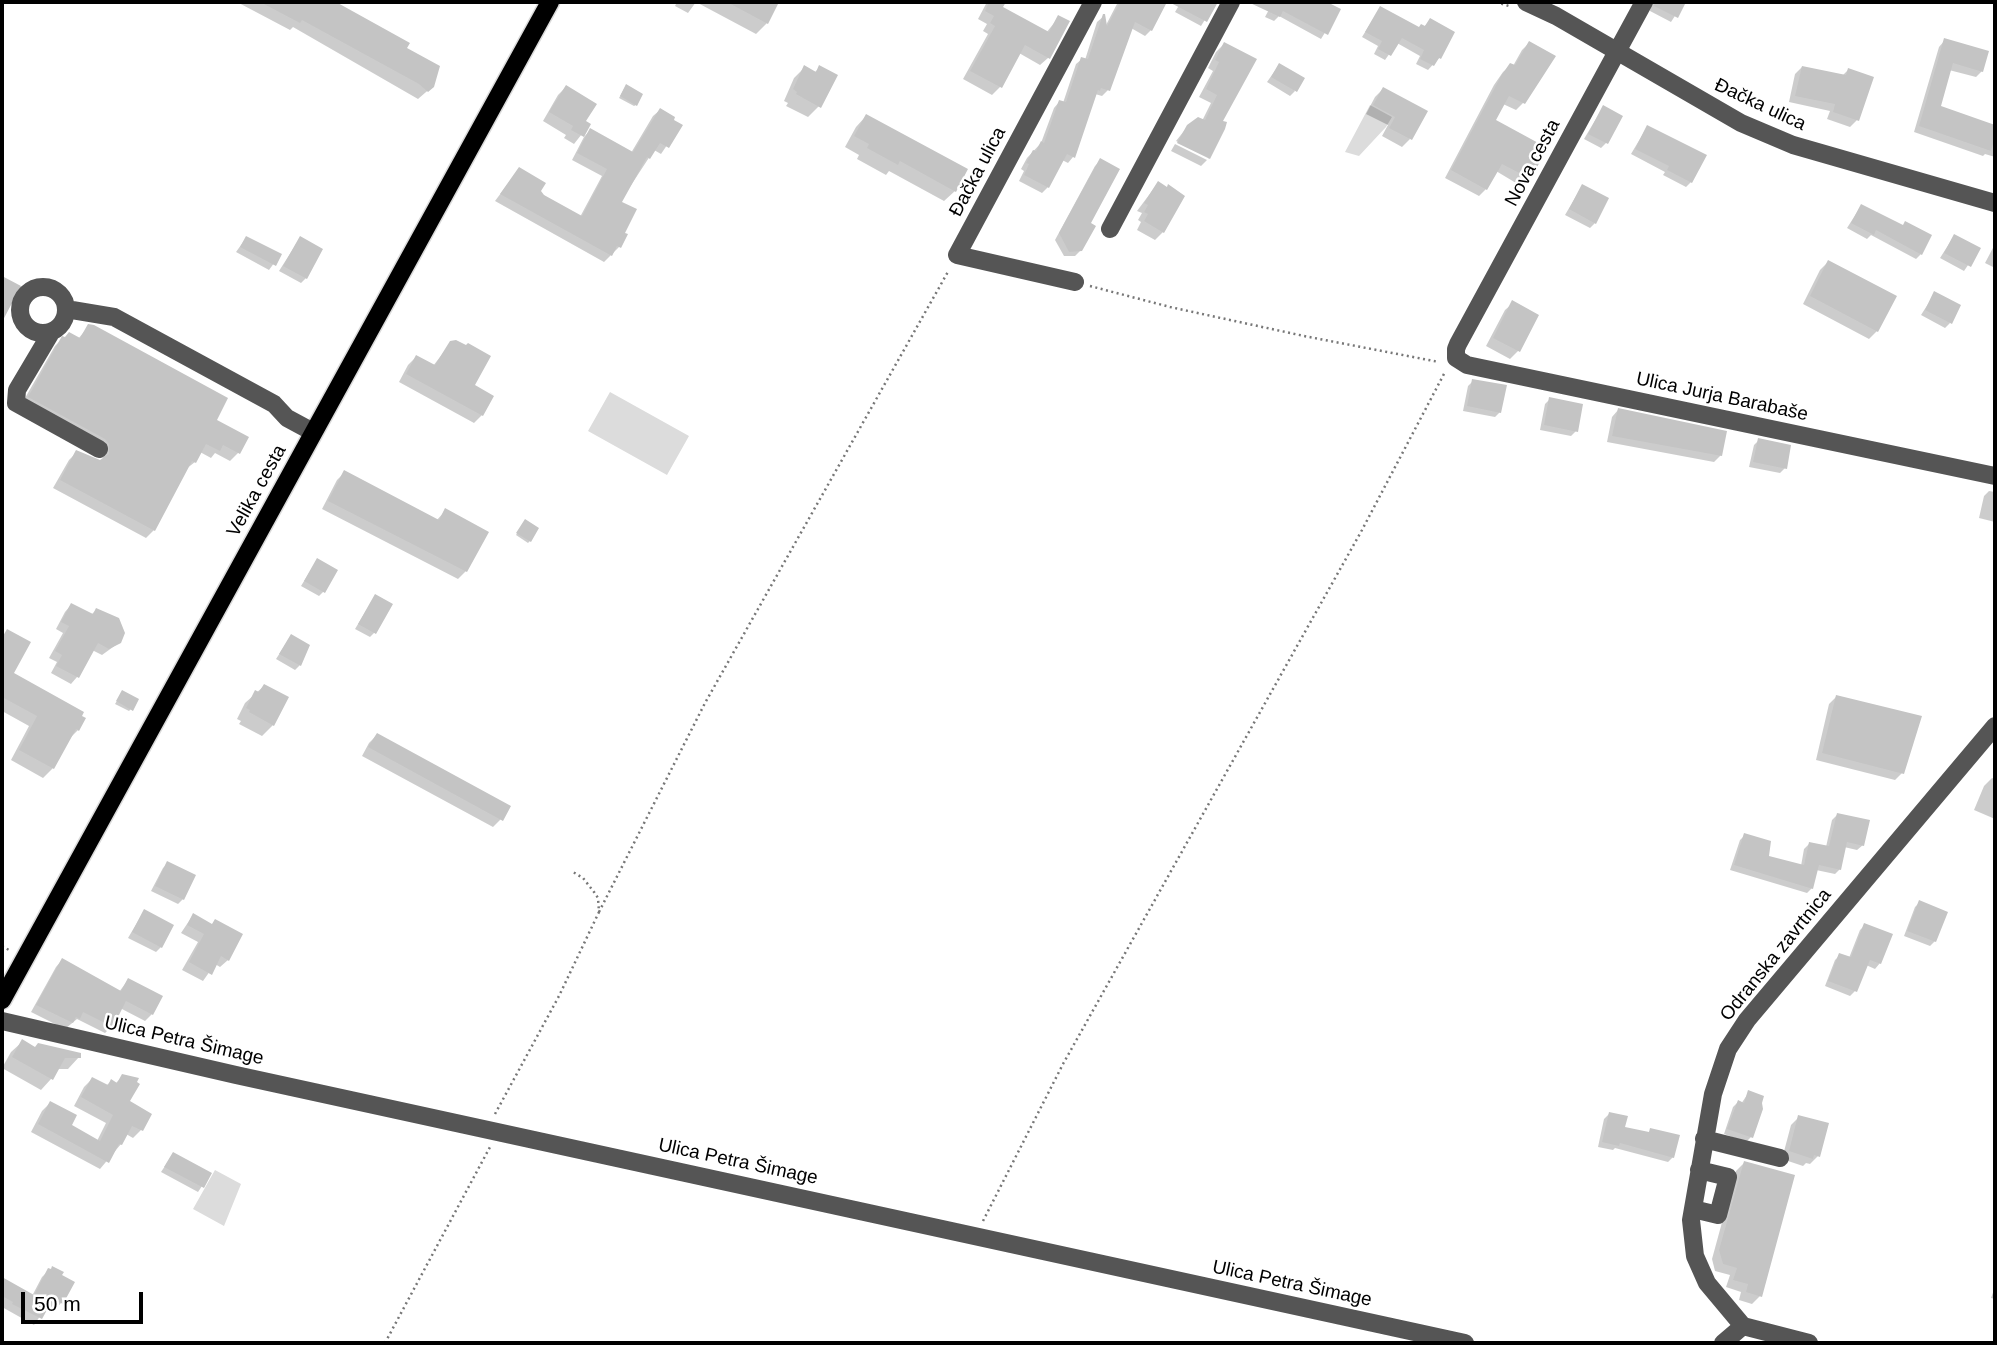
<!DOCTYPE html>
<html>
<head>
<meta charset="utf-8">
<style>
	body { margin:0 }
	#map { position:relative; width:1997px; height:1345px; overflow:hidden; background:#fff; font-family:Helvetica,sans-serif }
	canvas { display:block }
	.frame { position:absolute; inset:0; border:4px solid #000; pointer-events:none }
	.scale { position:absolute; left:21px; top:1292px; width:122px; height:32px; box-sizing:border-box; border:4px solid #000; border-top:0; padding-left:9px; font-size:21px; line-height:24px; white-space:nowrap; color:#000; -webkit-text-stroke:5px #fff; paint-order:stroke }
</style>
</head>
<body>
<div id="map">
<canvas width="1997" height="1345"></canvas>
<div class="frame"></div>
<div class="scale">50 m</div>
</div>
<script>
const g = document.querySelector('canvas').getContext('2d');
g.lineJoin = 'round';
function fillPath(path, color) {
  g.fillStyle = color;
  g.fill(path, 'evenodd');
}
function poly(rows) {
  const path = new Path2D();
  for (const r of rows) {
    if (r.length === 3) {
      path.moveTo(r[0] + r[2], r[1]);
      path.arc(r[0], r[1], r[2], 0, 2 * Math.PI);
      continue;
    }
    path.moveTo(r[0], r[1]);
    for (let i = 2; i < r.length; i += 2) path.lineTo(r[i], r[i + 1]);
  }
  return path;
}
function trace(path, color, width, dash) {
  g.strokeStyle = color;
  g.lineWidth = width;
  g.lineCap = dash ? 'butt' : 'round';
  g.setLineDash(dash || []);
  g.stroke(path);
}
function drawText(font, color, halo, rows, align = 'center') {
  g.font = font + ' Helvetica,sans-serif';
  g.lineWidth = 5;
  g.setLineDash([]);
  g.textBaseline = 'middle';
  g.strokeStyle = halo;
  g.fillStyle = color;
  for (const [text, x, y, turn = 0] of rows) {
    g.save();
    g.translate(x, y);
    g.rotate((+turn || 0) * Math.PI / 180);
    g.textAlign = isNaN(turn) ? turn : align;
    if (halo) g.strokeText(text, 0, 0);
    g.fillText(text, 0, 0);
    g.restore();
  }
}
const green = poly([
	[1370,105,1392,117,1386,127,1359,156,1345,152],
	[610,392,689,436,667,475,588,431],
	[215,1170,241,1184,224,1226,193,1209]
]);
const shadow = poly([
	[237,2,330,2,407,43,404,49,433,86,418,99,293,27,290,30],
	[677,2,696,2,688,13,675,6],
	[696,2,777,2,767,23,756,34],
	[987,2,1004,2,1001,8,1046,33,1059,17,1048,58,1040,65,1019,53,1000,87,992,95,963,79,988,34,983,31,987,24,978,19],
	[1118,2,1166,2,1151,30,1145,36,1131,28,1108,90,1102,96,1095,94,1073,157,1068,163,1062,160,1048,187,1042,193,1019,181,1024,171,1021,169,1027,158,1041,143,1054,108,1059,102,1063,103,1076,64,1082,59,1085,60,1097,22,1104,16,1105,27],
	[1181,2,1216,2,1201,26,1175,12],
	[1273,2,1323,2,1339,10,1321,39,1279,16,1274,21,1265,17],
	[1651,2,1684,2,1671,22,1650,11],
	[1380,8,1418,29,1424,27,1430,20,1439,58,1428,70,1416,64,1420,56,1397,43,1385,60,1374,54,1378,46,1362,37],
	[1945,40,1982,71,1976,77,1949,70,1939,107,1995,127,1995,157,1985,154,1983,156,1914,132,1939,47],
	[1529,43,1523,103,1516,110,1503,104,1494,120,1531,174,1524,181,1520,179,1516,183,1496,171,1486,189,1479,196,1445,178,1494,85,1503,72,1511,65,1513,66,1522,50],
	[1224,44,1221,122,1224,129,1208,159,1208,157,1176,141,1188,126,1202,121,1211,103,1199,97,1213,71,1208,68,1216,52],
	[1279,65,1295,91,1290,96,1267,82],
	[805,67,814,73,820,67,819,106,808,117,786,106,788,103,784,101,794,78],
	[1802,67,1842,76,1848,70,1857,120,1850,127,1827,119,1830,111,1789,102,1795,74],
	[566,87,584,122,589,125,574,144,564,138,566,135,543,121,558,95],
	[624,89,636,105,634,106,619,98],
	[1383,89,1410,139,1402,147,1382,136,1388,125,1366,114,1375,97],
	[1603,107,1606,143,1601,148,1584,139],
	[660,110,680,126,661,154,654,150,620,202,622,233,626,235,619,247,604,262,495,201,519,169,538,192,580,217,602,176,572,160,584,137,590,130,631,153,653,116],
	[866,116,955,191,944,201,889,171,886,175,857,159,859,155,845,147,856,127],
	[1647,127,1691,182,1686,187,1663,175,1665,172,1631,154],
	[1175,144,1207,160,1201,166,1171,151],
	[1100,161,1088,224,1081,250,1075,256,1064,256,1055,240,1095,166],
	[1158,183,1163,232,1155,240,1137,230,1141,222,1138,220,1142,213,1137,211],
	[1582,186,1595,223,1590,228,1565,215],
	[1861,206,1921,254,1916,259,1871,235,1867,239,1847,228],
	[1954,236,1979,249,1964,271,1940,258],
	[246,238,280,255,269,270,236,252],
	[300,238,306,278,301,283,279,271],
	[1995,244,1995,268,1985,263],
	[1828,262,1877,331,1869,339,1803,304,1820,270],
	[1935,293,1950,323,1945,328,1921,315],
	[1513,303,1518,351,1510,359,1486,346,1505,310],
	[89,326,215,421,247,438,238,453,230,461,215,453,211,458,200,452,195,462,186,469,154,530,146,538,53,488,69,460,77,452,98,462,103,459,97,447,21,405,55,346,63,338,78,339],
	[451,343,472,386,482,415,474,423,399,382,408,365,416,357,433,366],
	[1473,381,1500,412,1495,417,1463,411,1468,386],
	[1550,399,1576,431,1571,436,1540,430,1545,404],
	[1618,410,1721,455,1714,462,1607,442,1612,417],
	[1759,440,1785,468,1780,473,1749,467,1754,445],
	[345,472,436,521,446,510,466,571,458,579,322,509,337,480],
	[1989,491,1995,492,1995,522,1979,518,1984,496],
	[523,524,530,541,528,543,516,535],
	[317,560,324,591,319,596,301,586],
	[375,596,374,633,370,637,355,629],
	[71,605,91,615,96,610,120,642,102,655,92,650,77,677,71,684,51,673,57,662,49,658,63,633,56,629,65,612],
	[7,631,12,674,78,730,69,739,53,768,43,778,11,760,29,726,2,711,2,637],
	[291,636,300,665,295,670,276,659],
	[264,686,273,725,262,736,239,724,241,721,237,719,245,703],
	[121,694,131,709,129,711,115,704],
	[1836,697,1902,773,1895,780,1816,760,1829,704],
	[377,735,501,819,493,827,362,756,369,743],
	[1992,778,1995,779,1995,819,1974,810,1984,786],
	[1837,815,1863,845,1857,850,1844,847,1840,869,1835,874,1816,870,1812,888,1807,893,1730,870,1740,840,1745,835,1767,857,1801,866,1804,849,1809,844,1826,847,1832,820],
	[168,863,183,899,178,904,151,891,163,868],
	[1920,902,1935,941,1930,946,1904,936,1915,907],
	[144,911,161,947,156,952,128,938],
	[193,915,228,960,220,967,215,964,203,981,182,970,198,942,181,933],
	[1865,925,1880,963,1875,969,1866,965,1855,991,1850,996,1825,986,1835,960,1840,955,1849,958,1860,930],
	[62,960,119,992,128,980,152,1014,145,1021,120,1008,112,1026,105,1033,77,1019,65,1029,31,1012,56,967],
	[22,1042,35,1049,79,1057,68,1069,57,1069,51,1079,41,1090,2,1068,11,1052],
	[123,1076,128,1102,150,1114,141,1130,133,1138,126,1134,121,1144,100,1169,31,1132,42,1111,50,1103,69,1125,97,1141,106,1123,74,1106,84,1087,92,1079,106,1086,111,1081,115,1084],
	[1749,1092,1751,1137,1746,1142,1724,1134,1733,1107,1738,1102,1741,1104],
	[1609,1114,1623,1129,1648,1133,1651,1130,1673,1157,1668,1162,1615,1148,1613,1150,1598,1147,1604,1119],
	[1799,1117,1818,1156,1810,1164,1806,1163,1803,1166,1782,1159,1791,1125],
	[173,1154,210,1174,198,1192,161,1172],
	[1744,1163,1760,1296,1752,1304,1739,1300,1741,1292,1726,1287,1730,1275,1715,1271,1712,1259,1736,1171],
	[49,1270,72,1282,61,1303,55,1310,47,1306,34,1325,2,1307,2,1279,32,1296,42,1277],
	[1995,1287,1995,1299,1991,1298]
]);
const building = poly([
	[260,2,336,2,410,43,407,48,440,66,434,87,428,92,419,84,302,20,300,23],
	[727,2,779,2,768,24],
	[989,2,1006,2,1003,7,1049,32,1058,15,1070,21,1050,59,1025,45,1002,88,970,71,995,26,990,23,994,16,985,11],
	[1120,2,1167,2,1152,31,1135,22,1110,91,1101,88,1100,91,1098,90,1075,158,1067,154,1049,188,1024,175,1029,164,1026,163,1033,150,1036,151,1041,141,1044,143,1059,100,1066,102,1081,57,1088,59,1103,14,1105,14,1107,26],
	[1169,2,1218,2,1207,22],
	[1248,2,1327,2,1341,9,1328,35,1283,11,1280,17],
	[1655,2,1686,2,1678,18,1654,6],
	[1380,6,1419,27,1421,24,1425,26,1430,18,1455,32,1441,59,1439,58,1434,66,1420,59,1424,50,1402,38,1391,56,1378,49,1382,41,1365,32],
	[1944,38,1989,51,1983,72,1953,63,1941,106,1995,125,1995,137,1991,151,1919,126],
	[1529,41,1556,56,1525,104,1509,96,1496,120,1542,145,1541,147,1546,150,1533,175,1527,172,1525,176,1502,164,1487,190,1451,170,1501,76,1510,63,1515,65],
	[1224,42,1257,59,1223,121,1227,122,1225,129,1210,159,1177,143,1187,125,1198,117,1205,120,1217,95,1206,89,1219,62,1215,60],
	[1279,63,1305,78,1297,92,1271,77],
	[804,65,816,72,819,65,838,75,821,108,796,94,797,92,793,89],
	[1802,66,1846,75,1848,68,1874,77,1859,121,1833,112,1835,104,1795,96],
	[626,84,643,94,637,106,620,96],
	[566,85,597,104,586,121,591,124,584,137,571,130,573,126,549,112],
	[1383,87,1428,111,1412,140,1389,128,1395,117,1373,105],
	[1603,105,1623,116,1608,144,1588,134],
	[660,108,675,117,674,120,683,125,669,148,660,143,650,159,647,157,622,202,637,209,625,233,628,234,621,248,617,246,612,256,500,194,519,167,546,183,541,191,544,195,582,216,607,169,577,153,590,128,633,152],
	[866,114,968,169,956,192,900,161,898,165,867,148,869,144,854,136],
	[1647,125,1707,155,1692,183,1667,170,1669,166,1635,149],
	[1100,158,1120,169,1091,223,1096,226,1082,251,1069,252,1059,233],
	[1158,181,1167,187,1168,184,1185,196,1164,233,1144,221,1148,214,1144,212,1148,205,1144,203],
	[1582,184,1609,198,1596,224,1569,209],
	[1861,204,1903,225,1905,221,1932,235,1922,255,1876,230,1874,235,1851,223],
	[1954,234,1981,248,1971,267,1944,253],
	[246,236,282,254,276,266,240,247],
	[300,236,323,249,307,279,283,266],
	[1828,260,1897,296,1878,332,1810,296],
	[2,276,21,286,2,322],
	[1934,291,1961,305,1952,324,1925,310],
	[1512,300,1539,315,1520,352,1493,338],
	[88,324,94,325,228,398,217,420,249,437,240,454,223,445,220,451,206,444,196,463,192,461,155,531,60,480,76,450,100,460,109,454,109,444,105,439,28,397,62,336,65,337,69,332,80,338],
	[456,340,466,345,468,343,491,356,475,385,494,396,483,416,406,374,416,355,435,365,450,341],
	[1472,379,1507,385,1501,413,1467,406],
	[1549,397,1583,404,1578,432,1544,425],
	[1618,408,1727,431,1722,456,1612,436],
	[1758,438,1791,445,1787,469,1753,462],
	[344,470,439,520,445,508,489,532,467,572,328,501],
	[525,519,539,528,531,542,516,533],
	[317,558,338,570,325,593,304,581],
	[375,594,393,604,376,634,358,624],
	[71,603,93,614,96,608,119,618,125,633,121,643,109,649,98,643,79,678,56,666,62,655,55,651,69,626,61,622],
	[7,629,31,642,14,673,84,712,82,716,86,718,79,731,76,729,54,769,19,750,37,716,2,697,2,638],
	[291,634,310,645,301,666,279,654],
	[264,684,289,697,274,726,249,712,250,710,246,708,255,690,259,692],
	[122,690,139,699,133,711,116,701],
	[1836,695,1922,716,1904,774,1822,753],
	[377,733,511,806,503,821,368,747],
	[1837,813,1870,820,1864,846,1847,842,1841,870,1819,865,1813,889,1734,865,1744,833,1771,841,1769,856,1804,865,1809,842,1829,846],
	[167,861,196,875,184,900,155,886],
	[1919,900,1948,912,1936,942,1907,931],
	[144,909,174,925,162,948,132,932],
	[193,913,212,924,215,919,243,934,229,961,221,956,212,975,189,962,204,934,187,925],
	[1864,923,1893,934,1881,964,1870,960,1857,992,1828,981,1839,953,1851,957],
	[62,958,121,991,128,978,163,996,153,1015,126,1001,113,1027,83,1012,80,1019,76,1017,73,1023,36,1005],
	[22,1039,35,1047,38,1043,81,1053,81,1058,65,1058,53,1080,12,1057],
	[122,1074,139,1078,137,1082,140,1084,130,1101,152,1114,143,1131,132,1126,122,1145,119,1144,109,1163,38,1124,50,1101,77,1115,72,1125,100,1141,113,1115,81,1097,92,1077,108,1085,111,1079,117,1083],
	[1748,1090,1764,1096,1762,1103,1763,1109,1753,1138,1727,1129,1738,1100,1744,1103],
	[1609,1112,1628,1116,1625,1127,1649,1132,1650,1128,1680,1135,1674,1158,1620,1143,1619,1146,1602,1142],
	[1798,1115,1829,1123,1820,1157,1814,1155,1813,1159,1789,1151],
	[173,1152,212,1173,204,1188,164,1167],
	[1744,1161,1795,1175,1762,1297,1746,1292,1748,1284,1733,1280,1737,1268,1723,1264,1719,1250],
	[52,1266,64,1272,62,1275,75,1282,63,1304,53,1299,42,1319,12,1304,13,1302,2,1296,2,1277,34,1295,48,1268,51,1269]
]);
const path = poly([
	[1496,2,1509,6],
	[1090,286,1170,307,1304,336,1439,362],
	[599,912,705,703,949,270],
	[2,946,9,950],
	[495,1114,559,996,599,912,598,898,594,892,583,878,573,872],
	[983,1221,1063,1064,1362,530,1445,372],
	[385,1343,490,1147]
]);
const minor = poly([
	[1526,2,1556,16,1741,123,1793,145,1995,203],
	[1644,2,1458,344,1456,349,1456,358,1467,365,1995,476],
	[1110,229,1231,2],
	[1075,282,957,255,1093,2],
	[43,310,23],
	[66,309,114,317,274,404,287,418,313,432],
	[52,331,17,390,16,403,99,449],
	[2,1021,236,1075,1465,1343],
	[1704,1139,1780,1158],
	[1693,1209,1718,1215,1728,1177,1699,1170],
	[1743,1326,1707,1283,1695,1256,1691,1220,1713,1094,1728,1049,1747,1020,1995,726],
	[1743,1326,1809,1343],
	[1723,1343,1743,1326]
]);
const major = poly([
	[2,1000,550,2]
]);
const streetNames = [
	["Đačka ulica",1760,105,25],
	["Nova cesta",1533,163,-62],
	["Đačka ulica",978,172,-62],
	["Ulica Jurja Barabaše",1722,397,12],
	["Velika cesta",257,491,-61],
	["Odranska zavrtnica",1776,955,-51],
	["Ulica Petra Šimage",184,1041,13],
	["Ulica Petra Šimage",738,1162,12],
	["Ulica Petra Šimage",1292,1284,12]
];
fillPath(green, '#dcdcdc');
fillPath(shadow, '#0003');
fillPath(building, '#c4c4c4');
trace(major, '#dbdbdb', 21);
trace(path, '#777', 2.5, [2, 3.5]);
trace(minor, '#555', 18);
trace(major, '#000', 18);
drawText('19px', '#000', '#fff', streetNames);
</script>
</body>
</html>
